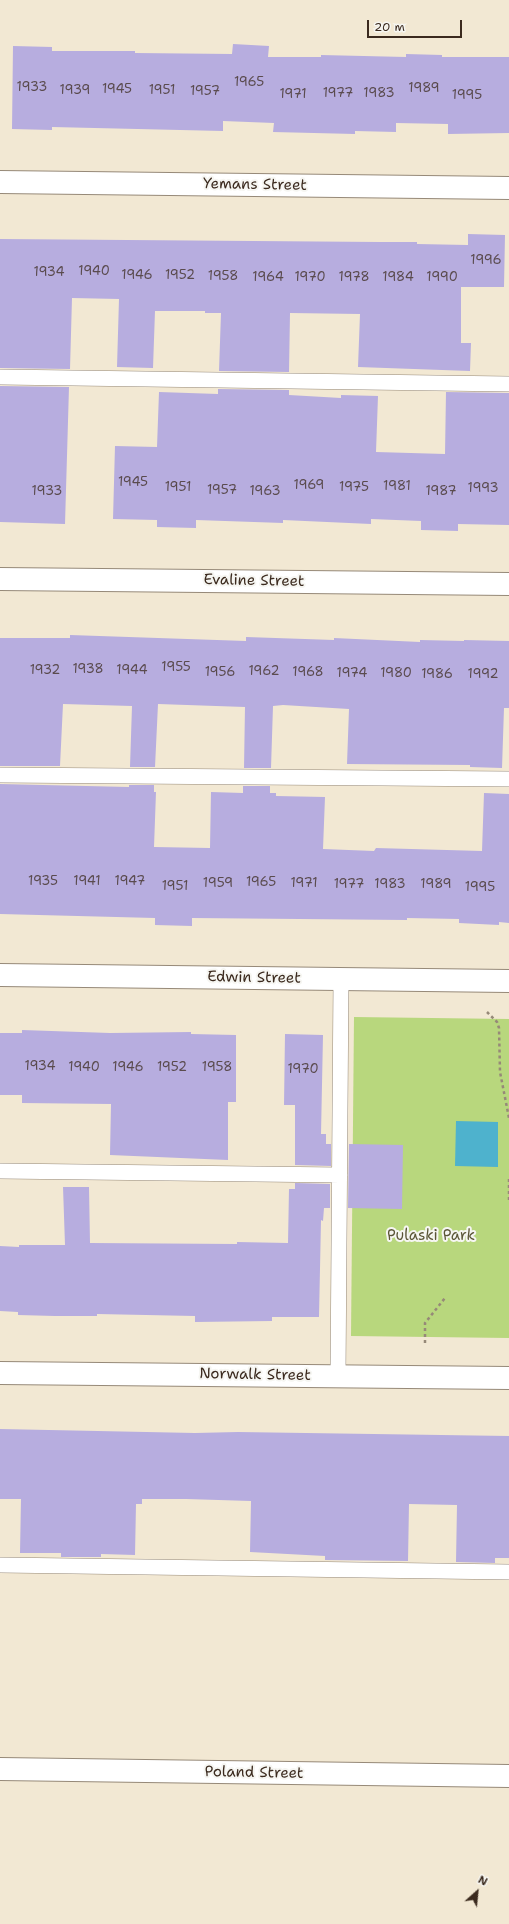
<!DOCTYPE html>
<html>
<head>
<meta charset="utf-8">
<style>
	body { margin:0 }
	#map { position:relative; width:509px; height:1924px; overflow:hidden; background:#f2e8d3; font-family:"Shantell Sans",sans-serif }
	canvas { display:block }
	.north { position:absolute; left:457px; top:1872px; width:40px; height:40px; -webkit-text-stroke:3px #f6f6f2; paint-order:stroke; rotate:27deg; font-size:11px; font-weight:700; line-height:16px; text-align:center; color:#3b2a1e }
	.north::after { content:''; display:block; margin:auto; width:14px; height:18px; background:#3b2a1e; clip-path:polygon(50% 0,100% 100%,50% 72%,0 100%) }
	.scale { position:absolute; left:367px; top:20px; width:95px; height:18px; box-sizing:border-box; border:2px solid #3b2a1e; border-top:0; padding-left:5px; font-size:12px; line-height:14px; white-space:nowrap; color:#3b2a1e; -webkit-text-stroke:3px #f6f6f2; paint-order:stroke }
</style>
</head>
<body>
<div id="map">
<canvas width="509" height="1924"></canvas>
<div class="north">N</div>
<div class="scale">20 m</div>
</div>
<script>
const g = document.querySelector('canvas').getContext('2d');
g.lineJoin = 'round';
function fillPath(path, color) {
  g.fillStyle = color;
  g.fill(path, 'evenodd');
}
function poly(rows) {
  const path = new Path2D();
  for (const r of rows) {
    path.moveTo(r[0], r[1]);
    for (let i = 2; i < r.length; i += 2) path.lineTo(r[i], r[i + 1]);
  }
  return path;
}
function trace(path, color, width, dash) {
  g.strokeStyle = color;
  g.lineWidth = width;
  g.lineCap = dash ? 'butt' : 'round';
  g.setLineDash(dash || []);
  g.stroke(path);
}
function drawText(font, color, halo, rows, align = 'center') {
  g.font = font + ' "Shantell Sans",sans-serif';
  g.lineWidth = 4;
  g.setLineDash([]);
  g.textBaseline = 'middle';
  g.strokeStyle = halo;
  g.fillStyle = color;
  for (const [text, x, y, turn = 0] of rows) {
    g.save();
    g.translate(x, y);
    g.rotate((+turn || 0) * Math.PI / 180);
    g.textAlign = isNaN(turn) ? turn : align;
    if (halo) g.strokeText(text, 0, 0);
    g.fillText(text, 0, 0);
    g.restore();
  }
}
const green = poly([
	[354,1017,509,1019,509,1338,351,1336]
]);
const water = poly([
	[456,1121,498,1122,498,1167,455,1166]
]);
const building = poly([
	[233,44,269,46,268,57,321,57,321,55,406,57,406,54,442,55,442,57,509,57,509,133,448,134,448,124,396,123,396,132,355,131,355,134,273,132,274,123,223,121,223,131,52,127,52,130,12,129,13,46,52,47,52,51,135,51,135,53,232,54],
	[468,234,505,235,504,287,461,287,461,343,471,343,470,371,358,367,360,314,290,313,289,372,219,371,221,313,205,313,205,311,155,311,153,368,117,367,119,299,72,298,70,369,0,368,0,239,380,242,417,242,417,244,468,245],
	[0,386,69,387,65,524,0,522],
	[218,389,289,390,289,395,341,398,341,395,378,396,376,452,445,454,446,392,509,393,509,525,458,524,458,531,421,530,421,521,371,519,371,524,283,520,283,523,196,520,196,528,157,527,157,520,113,519,115,446,157,447,159,392,218,394],
	[70,635,246,641,246,637,334,640,334,638,420,642,420,640,464,641,464,640,509,641,509,708,504,708,502,768,470,767,470,765,347,764,349,709,283,705,273,706,271,768,244,768,245,707,158,704,155,767,130,767,132,706,63,704,60,766,0,766,0,638,70,638],
	[0,784,129,787,129,785,154,785,154,792,156,792,154,847,210,848,211,792,243,793,243,786,270,786,270,793,276,793,276,796,325,797,323,849,374,851,376,848,482,851,484,793,509,794,509,923,499,922,499,925,459,923,459,919,407,918,407,920,192,918,192,926,155,925,155,918,0,914],
	[22,1030,110,1033,191,1032,191,1034,236,1035,236,1102,228,1102,228,1160,110,1155,111,1104,22,1103,22,1095,0,1095,0,1033,22,1033],
	[285,1034,323,1035,321,1134,326,1134,326,1144,331,1144,331,1166,295,1165,295,1105,284,1105],
	[349,1144,403,1145,402,1209,348,1208],
	[295,1183,330,1184,330,1208,324,1208,323,1221,321,1220,319,1317,272,1317,272,1321,195,1322,195,1316,97,1314,97,1316,55,1316,18,1315,18,1312,0,1311,0,1246,19,1247,19,1245,65,1245,63,1187,89,1187,90,1243,237,1244,237,1242,288,1243,289,1189,295,1189],
	[0,1429,195,1433,238,1432,509,1436,509,1558,495,1558,495,1563,456,1562,457,1505,409,1504,408,1561,325,1560,325,1556,250,1552,251,1501,186,1499,142,1499,142,1504,136,1504,135,1555,101,1554,101,1557,61,1557,61,1553,20,1553,21,1499,0,1499]
]);
const path = poly([
	[487,1012,497,1022,499,1028,500,1072,509,1118],
	[509,1200,509,1176],
	[425,1343,425,1323,445,1298]
]);
const service = poly([
	[0,377,509,384],
	[0,775,509,779],
	[0,1171,340,1175],
	[338,1376,341,979],
	[0,1565,509,1572]
]);
const minor = poly([
	[0,182,509,188],
	[0,579,509,584],
	[0,975,509,981],
	[0,1373,509,1378]
]);
const tertiary = poly([
	[0,1769,509,1776]
]);
const numberNames = [
	["1965",249,83],
	["1933",32,88],
	["1989",424,89],
	["1945",117,90],
	["1939",75,91],
	["1951",162,91],
	["1957",205,92],
	["1977",338,94],
	["1983",379,94],
	["1971",293,95],
	["1995",467,96],
	["1996",486,261],
	["1940",94,272],
	["1934",49,273],
	["1946",137,276],
	["1952",180,276],
	["1958",223,277],
	["1964",268,278],
	["1970",310,278],
	["1978",354,278],
	["1984",398,278],
	["1990",442,278],
	["1945",133,483],
	["1969",309,486],
	["1981",397,487],
	["1951",178,488],
	["1975",354,488],
	["1993",483,489],
	["1957",222,491],
	["1933",47,492],
	["1963",265,492],
	["1987",441,492],
	["1955",176,668],
	["1938",88,670],
	["1932",45,671],
	["1944",132,671],
	["1962",264,672],
	["1956",220,673],
	["1968",308,673],
	["1974",352,674],
	["1980",396,674],
	["1986",437,675],
	["1992",483,675],
	["1935",43,882],
	["1941",87,882],
	["1947",130,882],
	["1965",261,883],
	["1959",218,884],
	["1971",304,884],
	["1977",349,885],
	["1983",390,885],
	["1989",436,885],
	["1951",175,887],
	["1995",480,888],
	["1934",40,1067],
	["1940",84,1068],
	["1946",128,1068],
	["1952",172,1068],
	["1958",217,1068],
	["1970",303,1070]
];
const streetNames = [
	["Yemans Street",255,185,1],
	["Evaline Street",254,581,1],
	["Edwin Street",254,978,1],
	["Norwalk Street",255,1375,1],
	["Poland Street",254,1773,1]
];
const parkNames = [
	["Pulaski Park",431,1236]
];
fillPath(green, '#b8d77d');
fillPath(water, '#4eb2cd');
fillPath(building, '#b7addf');
trace(service, '#968978', 16);
trace(minor, '#968978', 24);
trace(tertiary, '#968978', 24);
trace(path, '#968978', 2.5, [3, 3]);
trace(service, '#fff', 15);
trace(minor, '#fff', 22);
trace(tertiary, '#fff', 22);
drawText('13px', '#5a4b4e', null, numberNames);
drawText('15px', '#3b2a1e', '#f6f6f2', streetNames);
drawText('15px', '#5a5536', '#f6f6f2', parkNames);
</script>
</body>
</html>
